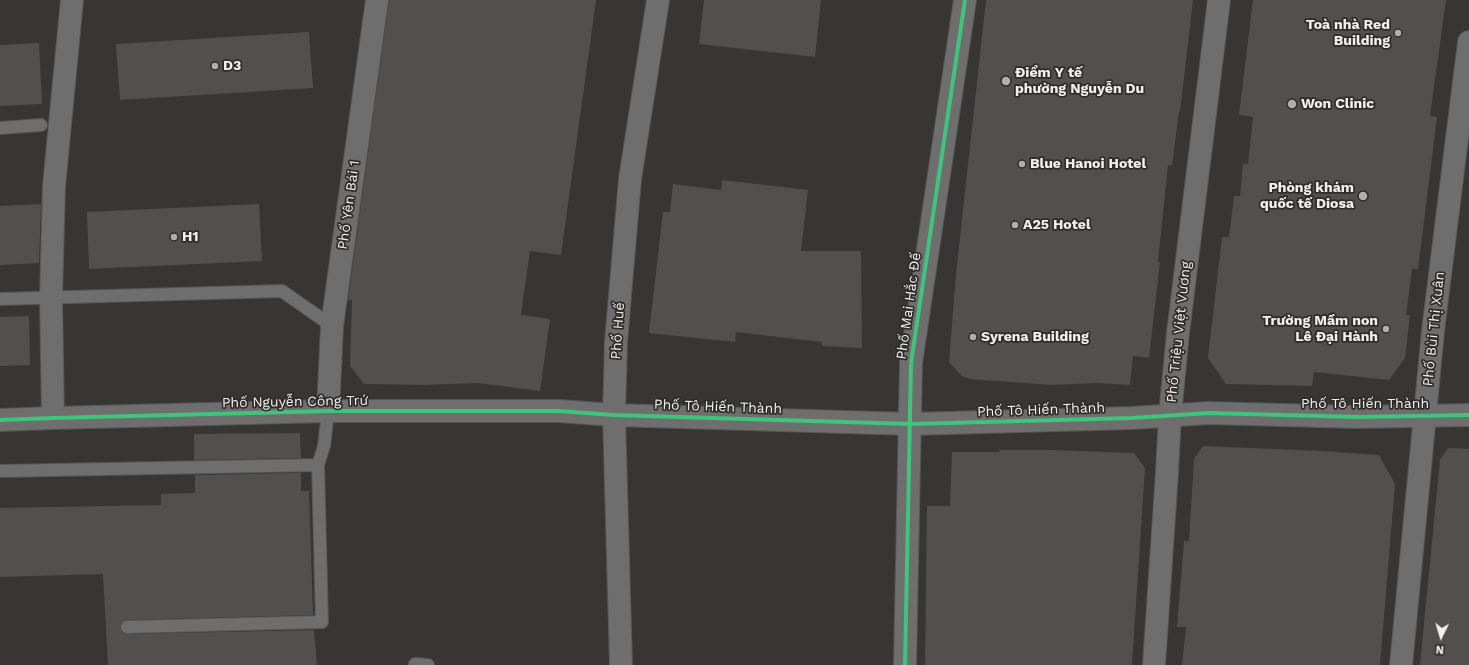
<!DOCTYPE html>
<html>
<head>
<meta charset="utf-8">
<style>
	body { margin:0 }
	#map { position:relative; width:1469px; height:665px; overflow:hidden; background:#383635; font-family:"Work Sans",sans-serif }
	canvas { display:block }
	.north { position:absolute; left:1421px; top:617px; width:40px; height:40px; -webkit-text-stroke:3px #2f2c2a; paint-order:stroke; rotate:185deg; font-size:11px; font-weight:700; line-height:16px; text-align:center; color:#f1f0ef }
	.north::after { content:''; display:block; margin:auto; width:14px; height:18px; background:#f1f0ef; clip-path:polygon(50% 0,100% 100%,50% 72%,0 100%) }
</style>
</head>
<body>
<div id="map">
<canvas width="1469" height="665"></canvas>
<div class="north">N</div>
</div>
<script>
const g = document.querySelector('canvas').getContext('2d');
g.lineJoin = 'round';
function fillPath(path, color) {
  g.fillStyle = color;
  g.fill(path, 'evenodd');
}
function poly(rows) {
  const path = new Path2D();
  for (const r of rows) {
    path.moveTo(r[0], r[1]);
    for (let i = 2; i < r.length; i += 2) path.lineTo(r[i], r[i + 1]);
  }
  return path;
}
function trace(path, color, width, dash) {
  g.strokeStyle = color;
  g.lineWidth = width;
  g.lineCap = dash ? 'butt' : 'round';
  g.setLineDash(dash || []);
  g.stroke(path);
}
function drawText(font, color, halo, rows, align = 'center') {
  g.font = font + ' "Work Sans",sans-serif';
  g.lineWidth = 3.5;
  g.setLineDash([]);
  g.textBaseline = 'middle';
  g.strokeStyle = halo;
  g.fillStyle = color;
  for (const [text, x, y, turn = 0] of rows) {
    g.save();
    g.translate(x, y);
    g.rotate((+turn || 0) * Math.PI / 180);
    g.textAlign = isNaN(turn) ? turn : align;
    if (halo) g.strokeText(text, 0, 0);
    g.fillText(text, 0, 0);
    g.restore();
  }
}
const building = poly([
	[389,0,596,0,561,255,530,251,524,292,521,315,550,319,540,391,478,383,423,385,364,384,350,366,352,300,348,300],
	[704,0,821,0,815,57,699,44],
	[986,0,1193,0,1180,112,1179,111,1172,166,1168,165,1158,262,1160,262,1149,358,1133,356,1130,385,1096,383,1052,385,969,379,962,376,949,362,956,274],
	[1253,0,1446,0,1430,116,1437,117,1418,269,1412,269,1406,315,1410,315,1405,358,1389,380,1314,372,1312,386,1226,384,1208,358,1222,237,1229,237,1234,196,1240,196,1243,164,1248,164,1253,117,1239,115],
	[309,32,313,88,120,100,116,44],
	[39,43,42,104,0,106,0,45],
	[722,180,808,190,801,251,861,251,862,348,822,346,822,342,736,332,735,342,649,333,663,212,670,212,673,184,721,190],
	[41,204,39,263,0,265,0,206],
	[259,204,262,261,89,269,87,212],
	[29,316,30,365,0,366,0,317],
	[300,433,301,458,194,460,194,434],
	[1203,446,1322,451,1379,455,1395,484,1380,665,1182,665,1186,627,1177,627,1184,541,1189,541,1194,459],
	[1448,448,1469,449,1469,665,1420,665,1440,460],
	[999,450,1051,450,1134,453,1145,468,1132,665,925,665,927,506,950,506,952,452,999,452],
	[301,473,301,491,309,491,313,615,127,620,121,623,120,628,123,633,127,634,314,630,317,665,108,665,103,574,0,577,0,508,161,505,161,494,195,493,195,475]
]);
const lane = poly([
	[0,128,41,125],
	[0,299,282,291,332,326],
	[0,471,318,465],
	[127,627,322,622,318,465,324,446,328,411],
	[415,664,428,665]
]);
const street = poly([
	[328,411,332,326,377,0],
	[53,418,51,297,54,186,72,0],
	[905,665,911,363,965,0],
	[1154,665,1167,472,1170,415,1178,333,1219,0],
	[1401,665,1433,331,1469,42]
]);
const secondary = poly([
	[0,420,53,418,328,411,559,411,614,415,911,424,1132,418,1209,413,1357,417,1469,415],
	[621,665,614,415,616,342,630,179,658,0]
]);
const cycleway = poly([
	[0,420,53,418,328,411,559,411,614,415,911,424,1132,418,1209,413,1357,417,1469,415],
	[905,665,911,363,965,0]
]);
const markers = [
	[1398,33,4,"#b0afae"],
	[215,66,4,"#b0afae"],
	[1006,81,5,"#b0afae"],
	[1292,104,5,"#b0afae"],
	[1022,164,4,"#b0afae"],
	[1363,196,5,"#b0afae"],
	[1015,225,4,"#b0afae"],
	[174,237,4,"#b0afae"],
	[1386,329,4,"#b0afae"],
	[973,337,4,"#b0afae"]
];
const poiNames = [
	["Toà nhà Red",1390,25,"right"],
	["Building",1390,41,"right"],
	["D3",223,66],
	["Điểm Y tế",1015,73],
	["phường Nguyễn Du",1015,89],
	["Won Clinic",1301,104],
	["Blue Hanoi Hotel",1030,164],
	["Phòng khám",1354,188,"right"],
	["quốc tế Diosa",1354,204,"right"],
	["A25 Hotel",1023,225],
	["H1",182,237],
	["Trường Mầm non",1378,321,"right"],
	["Lê Đại Hành",1378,337,"right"],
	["Syrena Building",981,337]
];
const streetNames = [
	["Phố Yên Bái 1",349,205,-82],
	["Phố Mai Hắc Đế",909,306,-82],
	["Phố Bùi Thị Xuân",1434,329,-84],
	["Phố Huế",618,331,-86],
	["Phố Triệu Việt Vương",1179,332,-84],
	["Phố Nguyễn Công Trứ",295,402,-1],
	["Phố Tô Hiến Thành",1365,404],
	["Phố Tô Hiến Thành",718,407,2],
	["Phố Tô Hiến Thành",1041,410,-2]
];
fillPath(building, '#51504f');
trace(lane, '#565554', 14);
trace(street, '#565554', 24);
trace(secondary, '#565554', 24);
trace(lane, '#6f6e6e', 12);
trace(street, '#6f6e6e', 22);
trace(secondary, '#6f6e6e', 22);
trace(cycleway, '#40c37c', 4);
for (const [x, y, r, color] of markers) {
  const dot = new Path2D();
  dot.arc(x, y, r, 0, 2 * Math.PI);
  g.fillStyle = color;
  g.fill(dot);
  trace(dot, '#2f2c2a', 1.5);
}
drawText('bold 14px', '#f1f0ef', '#2f2c2a', poiNames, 'left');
drawText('14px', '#f1f0ef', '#2f2c2a', streetNames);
</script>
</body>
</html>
